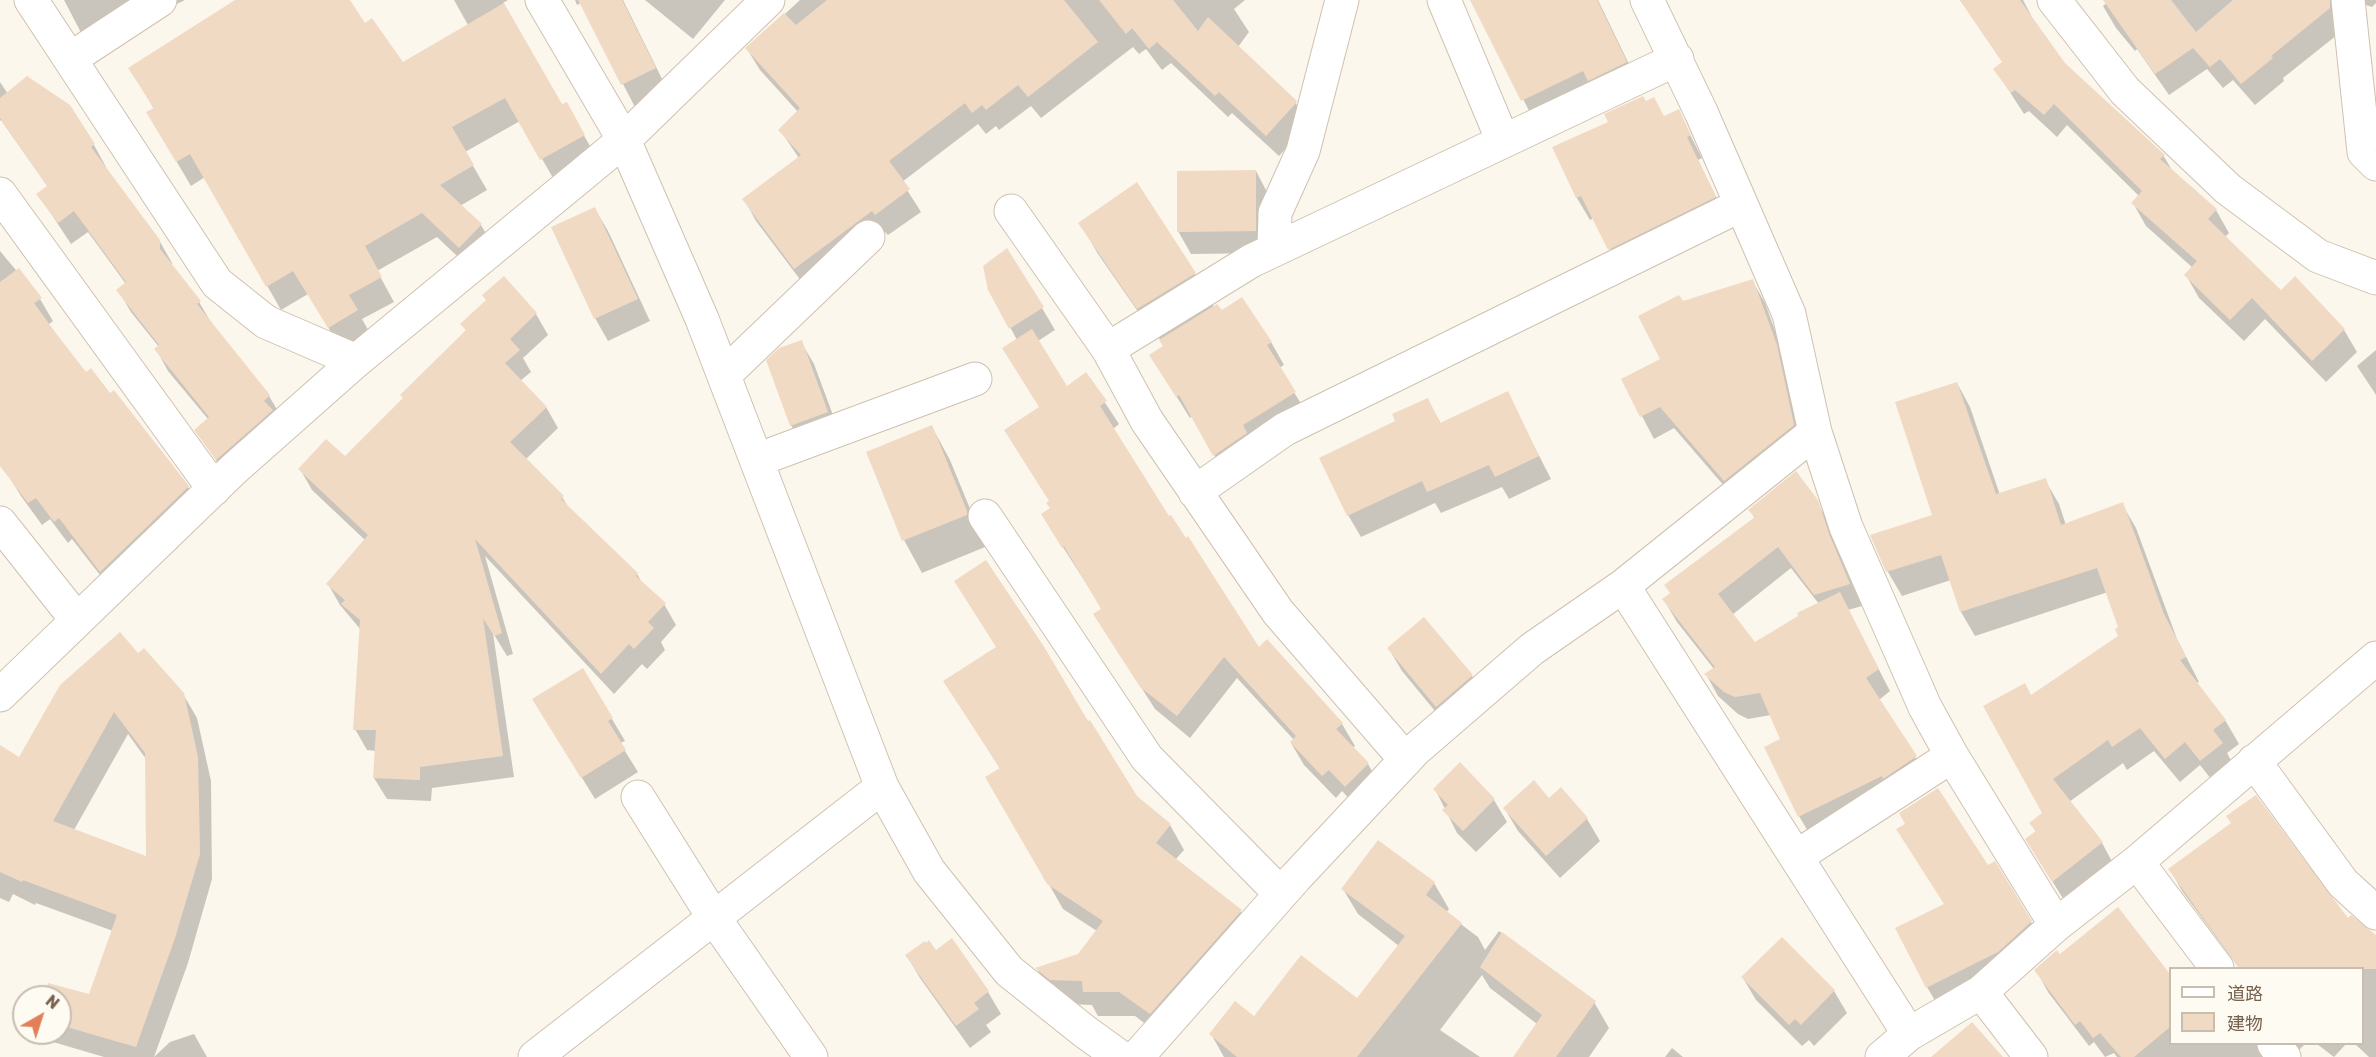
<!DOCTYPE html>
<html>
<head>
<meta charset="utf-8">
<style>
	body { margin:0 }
	#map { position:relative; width:2376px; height:1057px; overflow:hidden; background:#fcf7ec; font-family:Rubik,"Noto Sans JP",sans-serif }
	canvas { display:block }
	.legend { position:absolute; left:2169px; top:967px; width:195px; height:78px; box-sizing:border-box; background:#fefbf3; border:2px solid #c8bdb1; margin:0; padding:8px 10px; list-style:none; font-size:18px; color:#78614f }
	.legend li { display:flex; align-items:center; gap:12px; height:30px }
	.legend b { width:30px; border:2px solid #c8bdb1 }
	.north { position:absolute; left:12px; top:985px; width:60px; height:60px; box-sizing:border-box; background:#fefbf3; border:2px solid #c8bdb1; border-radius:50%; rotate:39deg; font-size:16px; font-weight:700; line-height:24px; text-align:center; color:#78614f }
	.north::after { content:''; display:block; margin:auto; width:21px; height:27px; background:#e18157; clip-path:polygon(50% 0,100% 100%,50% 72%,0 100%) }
</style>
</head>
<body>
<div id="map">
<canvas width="2376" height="1057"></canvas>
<ul class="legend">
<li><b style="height:8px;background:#fff"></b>道路</li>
<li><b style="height:16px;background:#f1dac4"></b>建物</li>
</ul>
<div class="north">N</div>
</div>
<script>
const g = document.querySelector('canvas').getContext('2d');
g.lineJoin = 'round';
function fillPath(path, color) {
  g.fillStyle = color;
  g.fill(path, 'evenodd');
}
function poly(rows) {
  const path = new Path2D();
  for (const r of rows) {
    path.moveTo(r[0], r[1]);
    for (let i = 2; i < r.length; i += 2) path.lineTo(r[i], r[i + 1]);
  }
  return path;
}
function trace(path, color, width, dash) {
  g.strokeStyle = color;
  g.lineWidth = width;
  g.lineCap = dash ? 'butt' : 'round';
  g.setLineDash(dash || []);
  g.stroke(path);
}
const shadow = poly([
	[64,0,185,0,177,4,172,3,89,48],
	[238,0,348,0,365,25,403,64,468,25,454,0,508,0,503,3,562,106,566,104,598,160,556,183,520,121,465,152,487,190,460,206,481,225,495,249,474,272,437,237,377,271,394,302,362,319,371,335,343,352,308,294,281,310,205,177,191,186,148,113,154,109,130,68],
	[575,0,623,0,670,95,637,111,581,3,577,5],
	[645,0,725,0,693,39],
	[800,0,1245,0,1234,9,1249,32,1238,47,1295,102,1308,124,1279,156,1232,113,1228,117,1171,63,1162,70,1146,49,1139,54,1133,47,1041,118,1031,106,999,130,996,126,986,134,978,124,902,182,921,212,888,235,885,232,808,290,756,221,744,199,799,158,780,130,798,112,760,70,747,49],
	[1471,0,1598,0,1639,85,1535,122],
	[1960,0,2023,0,2031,15,2030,16,2064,64,2163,155,2173,172,2216,210,2229,233,2225,237,2281,292,2295,278,2344,330,2357,352,2326,382,2265,319,2244,341,2199,298,2186,275,2193,268,2146,226,2133,203,2139,196,2067,125,2057,137,2029,111,2024,114,1995,69,2003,63],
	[2110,0,2376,0,2376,3,2372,7,2360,3,2342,31,2283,78,2284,81,2255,105,2233,80,2223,88,2207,69,2169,95,2137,49,2135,51,2116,28,2103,6],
	[0,82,8,94,69,106,94,145,106,167,105,168,159,240,172,263,172,267,199,302,212,324,269,396,282,418,230,481,196,430,208,419,168,371,156,349,159,347,131,312,118,290,126,284,88,232,71,244,38,194,48,187,1,120,0,121],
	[1646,103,1664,118,1678,111,1702,158,1698,160,1727,219,1622,271,1594,218,1590,220,1577,198,1554,148,1610,123],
	[1256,171,1268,194,1268,253,1191,254,1178,231],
	[595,209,608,231,650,321,608,341,595,318],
	[1080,223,1195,274,1214,307,1271,342,1284,365,1279,368,1308,415,1227,478,1193,416,1190,418,1151,356,1165,347,1159,338,1157,339,1098,254],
	[0,251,40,299,53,321,48,325,86,374,110,395,114,392,188,487,201,509,114,593,72,539,68,543,50,519,42,525,21,496,0,462],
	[504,278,536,314,548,335,523,358,531,372,520,381,546,407,558,428,525,460,562,497,570,510,637,574,643,584,664,604,676,625,661,642,665,650,647,669,642,664,614,694,485,556,513,654,507,656,493,633,514,777,432,788,431,801,387,799,374,778,376,751,367,750,355,729,361,630,340,605,328,584,366,541,312,490,300,469,345,459,467,332,462,324,487,302],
	[1752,280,1765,303,1789,369,1806,448,1738,502,1674,428,1654,439,1623,380,1662,360,1682,303],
	[990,289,1042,308,1055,330,1038,341,1067,388,1086,374,1119,424,1113,429,1169,518,1259,649,1342,724,1355,746,1352,748,1368,764,1381,787,1358,808,1342,791,1336,798,1304,765,1291,743,1294,740,1237,678,1190,738,1155,709,1095,615,1103,610,1056,536,1050,502,1041,408,1017,340],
	[801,342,814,364,840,434,804,447,791,425],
	[2376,350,2376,395,2357,366],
	[1957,383,1970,407,2000,495,2045,480,2059,504,2066,525,2122,504,2136,528,2177,639,2199,682,2196,683,2225,720,2239,744,2227,753,2235,768,2215,784,2200,765,2180,782,2154,751,2127,770,2123,763,2069,802,2102,843,2115,867,2067,905,2041,863,2036,832,2031,824,2044,814,2031,697,2120,636,2120,628,2108,592,1975,636,1961,612,1951,580,1902,596,1888,572,1872,536,1934,516],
	[1507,393,1551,479,1509,499,1502,487,1441,513,1435,503,1361,537,1348,515,1397,422,1428,400,1441,424],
	[932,427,950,460,985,545,985,547,922,573,904,540,868,453],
	[1816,501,1830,524,1841,558,1862,606,1848,610,1890,691,1879,700,1929,779,1812,838,1799,816,1782,740,1771,715,1748,719,1738,714,1718,696,1706,674,1714,669,1677,622,1664,600,1755,519,1750,510],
	[1791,568,1819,604,1755,644,1732,615],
	[956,581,1087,724,1136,797,1170,825,1184,850,1175,860,1240,911,1255,936,1164,1038,1135,1016,1098,1016,1092,1005,1065,1004,1051,992,1037,969,1078,955,1097,931,1063,909,988,777,1001,770,960,706,997,648],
	[1389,649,1472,676,1485,698,1449,728,1402,671],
	[138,655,183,694,197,718,211,781,212,879,188,963,154,1057,170,1042,194,1034,207,1057,104,1057,53,1042,48,1033,60,1033,60,997,46,997,90,996,113,931,36,903,35,905,13,894,9,902,0,898,0,747,20,759],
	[128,734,146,759,147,858,74,830],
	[612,719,625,741,620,743,638,772,595,799,547,721],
	[1435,789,1494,800,1507,822,1476,852,1457,833],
	[1549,800,1587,819,1600,841,1560,878,1518,831,1505,809],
	[1988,868,2031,922,2043,945,1940,1009,1927,987,1945,905],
	[2170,869,2348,921,2376,937,2376,1057,2369,1057,2355,1044,2362,1044,2362,968,2239,968,2182,891],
	[1434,883,1449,909,1446,913,1478,937,1485,950,1499,931,1594,1002,1609,1028,1589,1057,1515,1057,1537,1024,1490,988,1482,975,1440,1030,1480,1057,1224,1057,1211,1034,1254,1018,1357,1001,1399,946,1358,914,1343,889],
	[2118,909,2170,976,2170,1044,2305,1044,2298,1051,2270,1057,2117,1057,2114,1053,2105,1057,2094,1042,2089,1046,2048,992,2036,970,2059,956],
	[951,940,988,992,1001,1014,986,1025,991,1032,970,1048,920,978,907,956,935,952],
	[1743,978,1834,991,1847,1013,1814,1046,1809,1040,1802,1046,1756,1000],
	[2317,1044,2346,1044,2334,1057],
	[1672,1048,1683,1057,1665,1057]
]);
const building = poly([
	[235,0,350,0,365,23,372,18,403,62,504,3,562,104,567,102,585,135,540,160,505,98,452,127,474,165,440,185,482,224,459,248,422,213,365,246,382,277,349,295,358,310,328,328,293,271,266,287,190,154,176,162,146,112,154,108,128,68],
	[578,0,622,0,656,68,621,85],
	[827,0,1064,0,1098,42,1028,97,1018,85,986,110,982,105,972,113,965,103,889,161,910,189,875,215,872,211,794,269,742,199,801,155,778,130,800,108,745,48,784,13,796,25],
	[1099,0,1173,0,1198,31,1208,17,1297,101,1296,103,1266,136,1219,92,1215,96,1157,42,1149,49,1132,28,1126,34],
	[1470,0,1597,0,1627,62,1588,81,1583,71,1521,101],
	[1960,0,2020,0,2065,63,2165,155,2160,159,2217,209,2208,219,2281,290,2295,276,2345,329,2312,361,2252,298,2230,320,2184,275,2197,261,2131,203,2142,191,2054,104,2044,115,2015,90,2011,93,1993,69,2002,62],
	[2103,0,2171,0,2196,32,2233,0,2330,0,2330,8,2271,56,2273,58,2241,84,2220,59,2210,67,2193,48,2155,74],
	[27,76,70,105,95,144,91,147,160,240,160,249,201,301,197,304,270,395,264,401,273,410,216,460,194,430,209,417,154,349,159,345,116,290,126,282,74,211,58,223,36,194,47,186,0,118,0,98],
	[1643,96,1646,101,1654,97,1664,116,1679,109,1691,135,1687,137,1716,197,1608,250,1581,196,1576,198,1552,147,1608,122,1604,114],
	[1256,170,1256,231,1177,232,1177,171],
	[1137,182,1196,273,1137,309,1078,223],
	[595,207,638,299,594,319,551,227],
	[1007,248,1044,307,1009,329,988,290,983,266],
	[19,268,42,298,34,303,55,332,86,372,91,368,110,393,114,390,189,486,100,572,59,518,54,522,36,498,28,503,0,466,0,282],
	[504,276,537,313,510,339,520,350,505,363,547,407,510,442,564,496,561,499,638,573,636,576,666,603,648,622,654,628,634,649,629,644,601,674,475,539,502,633,494,636,483,618,503,756,420,767,420,780,373,778,376,730,353,730,360,620,341,604,345,600,326,584,368,535,298,469,326,439,345,456,403,398,400,395,466,330,460,324,486,300,482,295],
	[1753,279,1777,345,1794,425,1724,481,1660,407,1640,417,1621,379,1660,359,1638,316,1679,295,1683,301],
	[1242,297,1272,342,1267,345,1296,392,1243,425,1247,433,1213,456,1179,395,1176,397,1149,355,1163,346,1159,340,1217,304,1222,310],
	[1032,329,1067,386,1086,372,1107,401,1100,406,1169,516,1171,515,1186,538,1188,536,1259,647,1267,639,1343,723,1336,729,1369,763,1345,787,1329,770,1322,776,1290,742,1296,736,1224,657,1177,716,1140,687,1093,614,1101,609,1064,546,1062,548,1041,514,1050,508,1046,503,1049,501,1004,430,1039,407,1002,348],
	[802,340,828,412,790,426,766,360,779,348],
	[1957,382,1996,494,2046,478,2061,525,2123,502,2164,614,2186,657,2180,660,2226,720,2213,730,2223,743,2200,761,2185,742,2165,759,2140,728,2112,747,2108,740,2053,779,2103,842,2052,882,2025,839,2036,831,2029,823,2042,813,1983,706,2025,683,2031,695,2118,636,2115,629,2118,627,2097,568,1960,612,1941,555,1886,572,1870,535,1932,515,1895,402],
	[1508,391,1539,456,1495,477,1489,465,1427,492,1422,481,1347,516,1319,458,1395,421,1392,414,1428,398,1440,423],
	[932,425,967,511,967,515,902,541,866,452],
	[1796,471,1818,500,1829,534,1850,584,1814,595,1778,547,1718,594,1755,642,1798,616,1797,613,1840,592,1879,669,1866,678,1917,756,1883,779,1882,776,1798,817,1764,747,1780,739,1760,693,1735,697,1724,692,1704,674,1715,667,1662,599,1670,593,1664,585,1755,517,1748,510],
	[986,560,1043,645,1088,721,1090,720,1137,796,1171,824,1156,843,1242,910,1150,1014,1119,992,1083,992,1082,981,1050,980,1035,968,1078,954,1103,921,1047,884,985,777,1000,768,943,681,996,647,954,581],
	[1424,617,1473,675,1436,707,1387,648],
	[120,632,138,653,144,648,184,693,198,757,200,854,175,938,136,1047,60,1025,60,997,44,997,48,983,89,994,117,915,23,880,22,882,0,872,0,745,19,757,60,685],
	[114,712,145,753,146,856,53,821],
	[583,668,613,718,608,721,626,750,581,778,532,699],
	[1460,762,1495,799,1463,831,1442,810,1448,805,1433,789],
	[1534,780,1549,798,1561,787,1588,818,1546,856,1503,808],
	[1938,788,1988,865,1995,861,2032,921,1998,952,1926,988,1895,928,1944,904,1896,829,1905,824,1899,813],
	[2256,795,2348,918,2351,915,2376,935,2376,969,2240,969,2168,869,2231,823,2226,816],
	[1378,840,1435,882,1426,895,1462,923,1357,1057,1237,1057,1209,1034,1235,1001,1254,1016,1301,955,1357,998,1405,936,1341,889],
	[2118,907,2170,974,2170,1027,2134,1057,2121,1057,2100,1033,2093,1038,2080,1021,2075,1025,2034,970,2057,950,2060,954],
	[1502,932,1596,1001,1556,1057,1513,1057,1542,1015,1480,967],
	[1782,937,1835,990,1801,1025,1795,1019,1789,1025,1741,977],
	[952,938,989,991,974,1003,979,1009,956,1026,905,955,925,941,926,943,929,940,936,950],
	[1972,1022,2003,1057,1931,1057]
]);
const minor = poly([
	[31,0,217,283,266,322,356,361],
	[542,0,624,140,702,319,882,787,929,871,1009,971,1084,1031,1120,1057],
	[1444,0,1503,141],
	[1647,0,1701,112,1789,314,1815,432,1846,527,1925,707,1952,756,2056,925],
	[2054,0,2125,91,2228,189,2318,256,2376,278],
	[2348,0,2364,152,2376,164],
	[70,59,160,0],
	[0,194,214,489],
	[1011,211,1108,349,1147,421,1278,612,1406,760],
	[1274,250,1275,213,1303,151,1342,0],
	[1108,349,1251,261,1677,59],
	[724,375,868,237],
	[757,460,975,379],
	[1195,492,1285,429,1741,205],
	[985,516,1147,758,1281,894],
	[0,523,77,620],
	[1623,586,1909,1034],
	[0,695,234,469,356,361,624,140,768,0],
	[2254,761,2343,883,2376,913],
	[638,797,714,918,811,1057],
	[1796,857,1952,756],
	[2137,862,2217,968],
	[1981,992,2031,1057],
	[2274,1044,2284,1057],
	[535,1057,882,787],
	[1137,1057,1296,877,1415,750,1532,649,1623,586,1815,432],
	[1882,1057,1909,1034,1981,992,2056,925,2137,862,2376,658]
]);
fillPath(shadow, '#0003');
fillPath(building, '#f1dac4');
trace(minor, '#cfc1b1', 35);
trace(minor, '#fff', 33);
</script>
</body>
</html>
